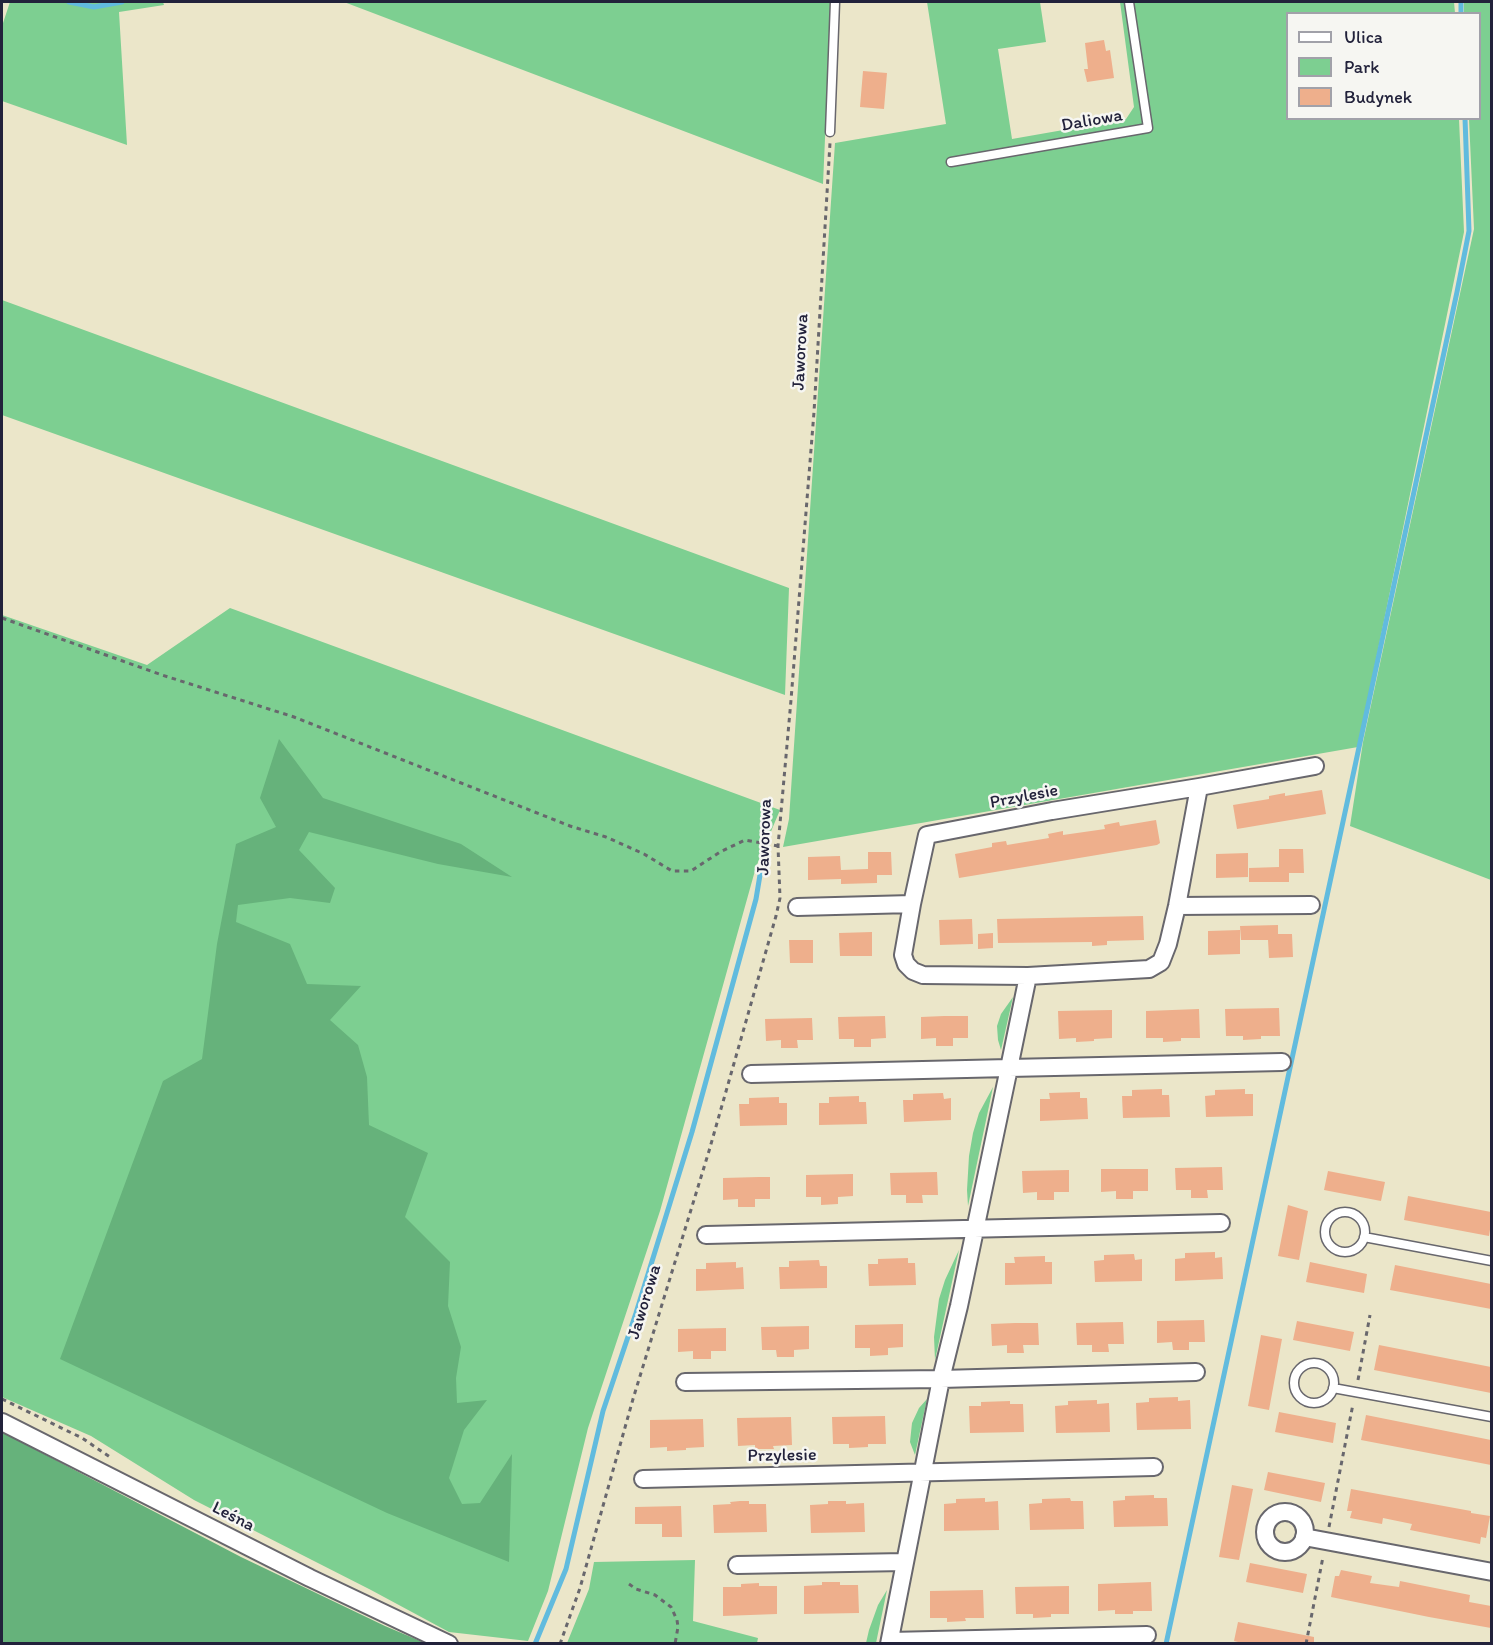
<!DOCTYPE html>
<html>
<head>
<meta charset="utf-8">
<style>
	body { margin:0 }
	#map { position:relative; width:1493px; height:1645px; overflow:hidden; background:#ebe6c9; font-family:Itim,sans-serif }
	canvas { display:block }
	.frame { position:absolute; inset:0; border:3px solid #22223b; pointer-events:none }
	.legend { position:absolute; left:1286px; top:12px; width:195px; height:108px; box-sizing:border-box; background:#f6f6f2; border:2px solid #a1a1a9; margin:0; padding:8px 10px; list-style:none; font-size:18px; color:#22223b }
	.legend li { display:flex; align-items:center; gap:12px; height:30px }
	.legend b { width:30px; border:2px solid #a1a1a9 }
</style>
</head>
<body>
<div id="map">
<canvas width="1493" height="1645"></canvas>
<div class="frame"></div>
<ul class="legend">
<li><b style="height:8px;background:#fff"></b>Ulica</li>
<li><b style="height:16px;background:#7dcf91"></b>Park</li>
<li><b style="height:16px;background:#eeaf8c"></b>Budynek</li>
</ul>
</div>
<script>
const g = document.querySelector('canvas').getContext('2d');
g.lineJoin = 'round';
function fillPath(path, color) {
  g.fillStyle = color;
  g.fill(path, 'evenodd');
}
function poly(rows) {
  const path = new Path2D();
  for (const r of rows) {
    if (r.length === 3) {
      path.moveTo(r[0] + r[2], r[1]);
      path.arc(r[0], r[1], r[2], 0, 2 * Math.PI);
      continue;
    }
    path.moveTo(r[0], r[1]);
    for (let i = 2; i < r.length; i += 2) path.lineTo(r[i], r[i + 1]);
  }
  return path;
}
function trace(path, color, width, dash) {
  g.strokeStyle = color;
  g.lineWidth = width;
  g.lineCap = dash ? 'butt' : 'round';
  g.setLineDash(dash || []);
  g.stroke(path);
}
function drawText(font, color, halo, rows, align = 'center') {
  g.font = font + ' Itim,sans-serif';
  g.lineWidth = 5;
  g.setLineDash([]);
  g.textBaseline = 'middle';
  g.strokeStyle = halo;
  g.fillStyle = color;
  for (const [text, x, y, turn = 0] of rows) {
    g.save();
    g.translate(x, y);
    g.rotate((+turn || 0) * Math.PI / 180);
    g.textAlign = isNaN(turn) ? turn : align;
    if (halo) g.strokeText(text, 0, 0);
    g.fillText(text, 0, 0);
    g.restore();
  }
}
const green = poly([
	[10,2,163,2,164,5,119,12,127,145,2,101,2,26],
	[344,2,831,2,823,184],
	[927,2,1040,2,1046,42,998,49,1012,139,1126,119,1134,107,1120,2,1454,2,1455,13,1288,14,1288,118,1459,119,1464,232,1358,747,783,847,789,819,835,143,946,124],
	[1464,2,1492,2,1491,880,1350,826,1363,742,1474,229,1469,119,1480,118,1480,14,1464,13],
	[2,300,789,588,785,695,2,415],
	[230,608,780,810,756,867,660,1211,588,1428,548,1591,528,1641,449,1632,371,1590,194,1500,91,1436,2,1397,2,615,147,665],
	[1013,997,1001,1050,998,1040,997,1026,1001,1014],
	[993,1087,968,1206,967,1190,969,1156,973,1133,979,1113],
	[959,1250,935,1360,934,1337,939,1299,945,1280],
	[927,1399,915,1455,910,1442,912,1423,919,1408],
	[695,1560,693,1621,758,1638,757,1643,567,1643,589,1589,594,1562],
	[887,1590,876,1643,866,1643,869,1630,878,1605]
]);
const forest = poly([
	[279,739,323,798,461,844,512,877,438,864,309,832,299,850,335,888,330,903,290,898,238,905,236,922,290,944,307,984,361,986,330,1020,358,1045,367,1077,369,1125,428,1153,405,1217,450,1262,448,1306,461,1347,456,1378,457,1403,487,1400,464,1430,449,1478,462,1504,480,1503,512,1454,509,1562,387,1513,60,1359,163,1081,202,1059,217,944,236,844,276,827,260,798],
	[2,1432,241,1557,385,1626,425,1643,2,1643]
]);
const stream = poly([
	[69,2,94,7,122,2],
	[1461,2,1461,14],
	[535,1644,566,1569,603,1411,636,1313,692,1132,756,899,762,863],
	[1166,1644,1457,292,1469,231,1465,118]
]);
const building = poly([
	[1104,40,1106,51,1110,50,1114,78,1087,82,1084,69,1088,69,1085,43],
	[863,71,887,73,884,109,860,107],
	[1322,790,1326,814,1237,829,1233,805,1269,799,1269,796,1285,793,1285,796],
	[1156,820,1160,843,1157,845,959,878,955,854,992,847,992,843,1006,841,1007,845,1049,838,1048,834,1063,831,1063,835,1105,829,1104,825,1119,822,1120,826],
	[1279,849,1303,849,1304,873,1289,873,1289,882,1249,882,1249,868,1279,867],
	[868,852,891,852,892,875,877,875,877,883,841,884,841,879,808,880,808,857,840,856,841,870,868,869],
	[1248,853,1248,877,1216,878,1216,854],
	[1143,916,1144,940,1107,941,1107,945,1092,946,1092,942,998,943,997,919],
	[972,919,973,944,940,945,939,920],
	[1278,925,1278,934,1292,934,1293,957,1269,958,1268,940,1241,940,1240,926],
	[1240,930,1240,954,1208,955,1208,931],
	[872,932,872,956,840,956,839,933],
	[993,933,993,948,978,949,978,934],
	[789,940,813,940,813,963,790,963],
	[1279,1008,1280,1036,1261,1036,1261,1039,1243,1040,1243,1036,1226,1036,1225,1009],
	[1199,1009,1200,1038,1181,1038,1181,1041,1163,1042,1163,1038,1146,1038,1146,1011],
	[1112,1010,1112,1038,1094,1039,1094,1041,1076,1042,1076,1038,1059,1039,1058,1011],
	[885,1016,886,1038,871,1039,871,1047,854,1047,854,1039,839,1039,838,1017],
	[944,1016,968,1016,968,1038,953,1038,953,1046,936,1046,936,1038,921,1039,921,1017],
	[812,1018,813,1040,797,1040,798,1048,781,1048,781,1040,766,1041,765,1019],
	[1162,1089,1162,1095,1169,1095,1170,1117,1123,1118,1122,1096,1132,1096,1132,1090],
	[1245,1089,1245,1094,1253,1094,1253,1116,1206,1117,1205,1096,1215,1095,1215,1090],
	[1080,1092,1080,1098,1087,1098,1088,1119,1040,1121,1040,1099,1050,1099,1049,1093],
	[943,1093,944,1099,951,1098,951,1120,904,1122,903,1100,913,1100,913,1094],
	[859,1096,859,1102,866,1102,867,1124,819,1125,819,1103,829,1103,829,1097],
	[779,1097,779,1103,787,1103,787,1125,740,1126,739,1104,749,1104,749,1098],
	[1222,1167,1223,1190,1207,1190,1208,1198,1191,1198,1191,1190,1176,1190,1175,1168],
	[1101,1169,1148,1169,1148,1191,1133,1191,1133,1199,1116,1199,1116,1191,1101,1192],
	[1069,1170,1069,1192,1054,1192,1054,1200,1037,1200,1037,1192,1023,1193,1022,1171],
	[1328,1171,1385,1182,1381,1201,1324,1190],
	[937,1172,938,1195,922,1195,923,1203,906,1203,906,1195,891,1195,890,1173],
	[853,1174,853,1196,838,1197,838,1204,821,1205,821,1197,806,1197,806,1175],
	[759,1177,770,1177,770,1199,755,1199,755,1207,738,1207,738,1199,723,1200,723,1178],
	[1408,1196,1491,1212,1491,1223,1489,1236,1404,1220],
	[1288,1205,1308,1211,1299,1260,1278,1256],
	[1215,1252,1215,1258,1222,1257,1223,1279,1175,1281,1175,1259,1185,1258,1185,1253],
	[1134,1254,1135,1260,1142,1259,1142,1281,1095,1282,1094,1261,1104,1260,1104,1255],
	[1045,1256,1045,1262,1052,1262,1052,1284,1005,1285,1005,1263,1015,1263,1014,1257],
	[908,1258,908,1263,915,1263,916,1285,869,1286,868,1264,878,1264,878,1259],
	[819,1260,820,1266,827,1266,827,1288,780,1289,779,1267,789,1267,789,1261],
	[736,1262,736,1268,743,1267,744,1289,696,1291,696,1269,706,1269,706,1263],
	[1310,1262,1367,1274,1364,1293,1306,1282],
	[1395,1265,1491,1284,1491,1309,1390,1290],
	[1204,1320,1205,1342,1189,1342,1189,1350,1173,1350,1172,1342,1157,1343,1157,1321],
	[1297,1321,1354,1332,1350,1351,1293,1340],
	[1123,1322,1124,1344,1108,1344,1109,1352,1092,1352,1092,1345,1077,1345,1076,1323],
	[1015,1323,1038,1323,1039,1345,1023,1345,1024,1353,1007,1353,1007,1345,992,1346,991,1324],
	[903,1324,903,1347,888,1348,888,1355,870,1356,870,1348,855,1348,855,1325],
	[809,1326,809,1349,794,1350,794,1357,777,1357,776,1350,762,1350,761,1327],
	[726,1328,726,1351,711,1351,711,1359,693,1359,693,1351,678,1352,678,1329],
	[1261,1335,1282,1339,1269,1410,1248,1406],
	[1379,1345,1491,1367,1491,1393,1374,1370],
	[1178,1397,1178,1401,1190,1400,1191,1429,1137,1430,1136,1403,1149,1402,1149,1398],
	[1097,1400,1097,1404,1109,1403,1110,1432,1056,1433,1055,1406,1068,1405,1068,1401],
	[1010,1401,1010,1404,1023,1404,1024,1432,970,1433,969,1406,981,1406,981,1402],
	[1279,1412,1336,1423,1333,1443,1275,1432],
	[1366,1415,1491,1440,1491,1465,1361,1440],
	[885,1416,886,1444,868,1444,868,1447,849,1448,849,1444,833,1444,832,1417],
	[791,1417,792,1445,773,1446,774,1449,755,1449,755,1445,738,1446,737,1418],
	[703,1419,704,1447,686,1448,686,1450,667,1451,667,1447,650,1448,650,1420],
	[1268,1472,1325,1483,1321,1502,1264,1490],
	[1232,1485,1253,1489,1239,1560,1219,1557],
	[1351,1489,1471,1511,1471,1513,1490,1516,1486,1538,1481,1537,1480,1544,1410,1530,1412,1524,1383,1518,1382,1524,1350,1518,1352,1511,1347,1511],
	[1154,1495,1154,1498,1167,1498,1168,1526,1114,1527,1113,1501,1125,1500,1125,1496],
	[985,1498,985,1502,998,1501,999,1530,944,1531,944,1504,956,1503,956,1499],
	[1070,1498,1071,1501,1083,1501,1084,1529,1030,1530,1029,1504,1042,1503,1042,1499],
	[740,1501,749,1501,749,1504,766,1504,767,1532,714,1533,713,1505,731,1504,730,1502],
	[828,1501,846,1501,846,1504,864,1503,865,1532,811,1533,810,1505,828,1504],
	[681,1506,682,1537,662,1537,662,1524,635,1524,635,1507],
	[1250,1563,1307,1574,1303,1593,1246,1582],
	[1341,1570,1372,1576,1370,1583,1399,1587,1400,1581,1470,1595,1469,1602,1491,1606,1491,1628,1429,1617,1331,1597,1335,1576,1339,1576],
	[822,1582,840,1582,840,1585,858,1585,859,1613,804,1614,804,1586,822,1585],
	[1151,1582,1152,1611,1133,1611,1133,1614,1115,1614,1115,1610,1098,1611,1098,1584],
	[759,1583,759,1586,777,1586,777,1614,723,1616,723,1587,741,1587,741,1584],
	[1069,1586,1069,1614,1051,1614,1051,1617,1033,1618,1033,1614,1016,1614,1015,1587],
	[983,1590,984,1618,965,1618,966,1621,947,1622,947,1618,930,1618,930,1591],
	[1238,1622,1314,1637,1314,1644,1246,1644,1234,1641]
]);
const path = poly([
	[2,618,162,675,294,717,570,826,606,837,644,854,672,871,691,871,720,852,745,840,778,846],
	[1358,1380,1370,1315],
	[2,1399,82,1438,110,1457],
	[1329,1527,1353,1404],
	[629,1584,636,1589,655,1595,671,1607,677,1620,678,1627,675,1644],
	[560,1644,580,1588,633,1399,709,1151,776,916,780,898,778,846,791,700,814,412,830,143],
	[1306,1644,1323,1557]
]);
const service = poly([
	[830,132,835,2],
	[951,162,1148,128,1129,2],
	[1345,1232,20],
	[1364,1237,1492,1261],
	[1314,1383,20],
	[1333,1388,1492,1417]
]);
const minor = poly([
	[1177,906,1311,905],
	[797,907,912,904],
	[1028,976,1149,969,1161,962,1168,944,1177,906,1199,787],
	[1282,1062,1009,1068,1028,976,923,975,913,971,906,964,903,955,912,904,927,835,1052,811,1199,787,1315,766],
	[751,1074,1009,1068,959,1306,941,1379,889,1644],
	[706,1235,1221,1223],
	[685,1382,941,1379,1196,1372],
	[2,1422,310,1578,449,1644],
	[643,1479,1154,1467],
	[1285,1532,20],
	[1304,1537,1492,1572],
	[737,1565,905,1562],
	[890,1641,1147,1635]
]);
const streetNames = [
	["Daliowa",1092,121,-10],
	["Jaworowa",801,352,-87],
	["Przylesie",1024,797,-11],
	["Jaworowa",765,837,-88],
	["Jaworowa",645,1302,-73],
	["Przylesie",782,1456,-1],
	["Leśna",233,1517,27]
];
fillPath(green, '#7dcf91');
fillPath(forest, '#66b27b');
trace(stream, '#61bbde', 5);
fillPath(building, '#eeaf8c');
trace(service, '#68676d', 11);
trace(minor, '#68676d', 20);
trace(path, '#68676d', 3, [4.5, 4.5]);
trace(service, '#fff', 8);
trace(minor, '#fff', 16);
drawText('18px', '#22223b', '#f6f6f2', streetNames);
</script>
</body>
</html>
